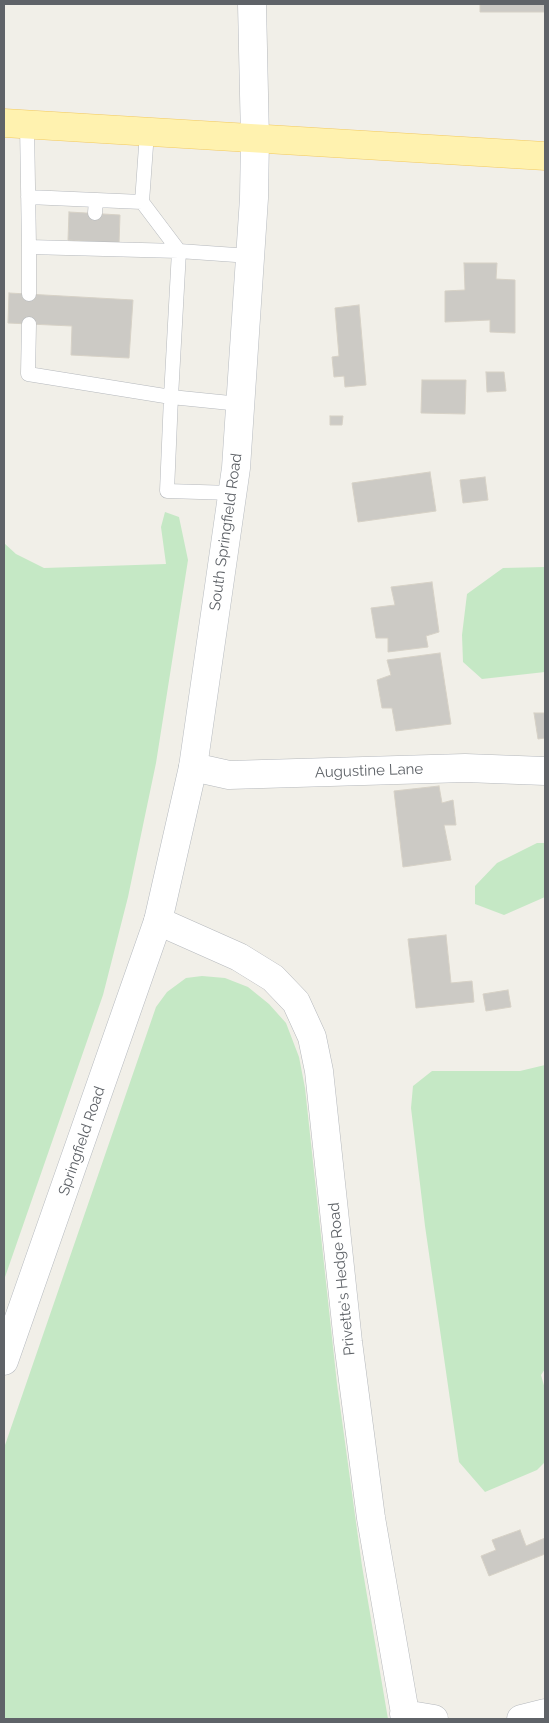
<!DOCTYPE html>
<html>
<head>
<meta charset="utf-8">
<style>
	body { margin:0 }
	#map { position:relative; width:549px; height:1723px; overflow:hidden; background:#f1efe8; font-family:Raleway,sans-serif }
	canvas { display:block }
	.frame { position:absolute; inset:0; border:5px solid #5f6368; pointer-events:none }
</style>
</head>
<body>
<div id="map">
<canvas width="549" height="1723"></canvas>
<div class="frame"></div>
</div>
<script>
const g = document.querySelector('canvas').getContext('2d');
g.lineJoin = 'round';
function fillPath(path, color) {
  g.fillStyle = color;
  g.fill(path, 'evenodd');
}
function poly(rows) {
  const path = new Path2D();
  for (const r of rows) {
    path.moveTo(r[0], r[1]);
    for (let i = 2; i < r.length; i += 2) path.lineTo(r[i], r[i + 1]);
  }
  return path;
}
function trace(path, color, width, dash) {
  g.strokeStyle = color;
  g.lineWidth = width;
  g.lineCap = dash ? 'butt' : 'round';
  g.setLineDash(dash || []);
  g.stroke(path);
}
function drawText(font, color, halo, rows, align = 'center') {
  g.font = font + ' Raleway,sans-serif';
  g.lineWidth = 4;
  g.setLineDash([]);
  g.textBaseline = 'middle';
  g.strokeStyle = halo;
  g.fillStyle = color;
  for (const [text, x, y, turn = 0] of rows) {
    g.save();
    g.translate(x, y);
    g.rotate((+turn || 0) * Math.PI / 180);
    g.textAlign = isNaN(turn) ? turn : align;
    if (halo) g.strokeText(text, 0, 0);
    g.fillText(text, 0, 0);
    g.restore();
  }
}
const green = poly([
	[165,512,179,517,188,560,156,763,128,897,103,995,4,1280,4,543,16,554,44,568,166,564,161,527],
	[545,567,545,672,482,679,463,662,462,635,467,594,503,568],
	[537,843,545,843,545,897,504,915,475,904,475,886,497,863],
	[202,976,225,978,248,987,269,1004,286,1023,299,1057,305,1088,337,1384,362,1566,388,1719,4,1719,4,1448,156,1007,167,992,186,978],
	[545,1065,545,1369,541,1375,545,1389,545,1462,537,1470,485,1492,459,1462,425,1226,411,1108,413,1086,432,1071,520,1071]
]);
const building = poly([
	[480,4,545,4,545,12,480,12,480,4],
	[69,212,120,215,119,244,68,240,69,212],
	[464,263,497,263,496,279,515,280,515,333,490,332,490,320,445,322,445,291,465,290,464,263],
	[9,293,133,300,129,358,71,355,72,326,8,323,9,293],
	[359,305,366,385,345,387,344,376,334,377,332,357,339,356,335,308,359,305],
	[486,372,504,372,506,391,487,392,486,372],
	[422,380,466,380,465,414,421,413,422,380],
	[330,416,343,416,342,425,330,425,330,416],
	[430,472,436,511,358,522,352,483,430,472],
	[485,477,488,500,463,503,460,480,485,477],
	[432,582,439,632,426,636,428,647,388,652,388,638,376,638,371,608,395,605,391,587,432,582],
	[440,653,451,724,396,731,392,708,382,708,377,680,391,675,387,660,440,653],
	[534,713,545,713,545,738,538,739,534,713],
	[439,786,442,803,453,800,456,825,444,825,451,860,403,867,394,791,439,786],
	[446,935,451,983,472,981,474,1002,416,1008,408,939,446,935],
	[508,990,511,1007,486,1011,483,994,508,990],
	[520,1530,526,1546,545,1538,545,1554,489,1576,481,1556,496,1550,492,1540,520,1530]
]);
const service = poly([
	[27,125,29,247,179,251],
	[28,197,142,202,147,132],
	[142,202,179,251],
	[95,213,96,200],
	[29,247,29,294],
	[29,324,28,374,171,397,179,251,250,256],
	[232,493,167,491,171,397,240,404]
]);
const minor = poly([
	[252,4,255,139],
	[193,767,229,775,465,768,545,771],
	[158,921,239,957,273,978,296,1002,312,1037,319,1071,348,1342,371,1518,406,1719],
	[404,1714,434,1719],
	[521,1719,545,1713]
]);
const secondary = poly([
	[4,1361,158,921,193,767,236,468,254,198,255,139]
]);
const primary = poly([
	[4,123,545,156]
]);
const streetNames = [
	["South Springfield Road",226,532,-82],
	["Augustine Lane",369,771,-2],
	["Springfield Road",82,1141,-71],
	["Privette's Hedge Road",342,1279,-96]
];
fillPath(green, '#c5e8c5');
fillPath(building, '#cccac5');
trace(building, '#d6d1c6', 1);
trace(service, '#b5b8bc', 15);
trace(minor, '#b5b8bc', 29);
trace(secondary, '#b6babf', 29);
trace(primary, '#f2c960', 29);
trace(service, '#fff', 14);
trace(minor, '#fff', 28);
trace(secondary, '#fff', 28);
trace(primary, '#fff2af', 28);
drawText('15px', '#5f6368', '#fff', streetNames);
</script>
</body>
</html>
